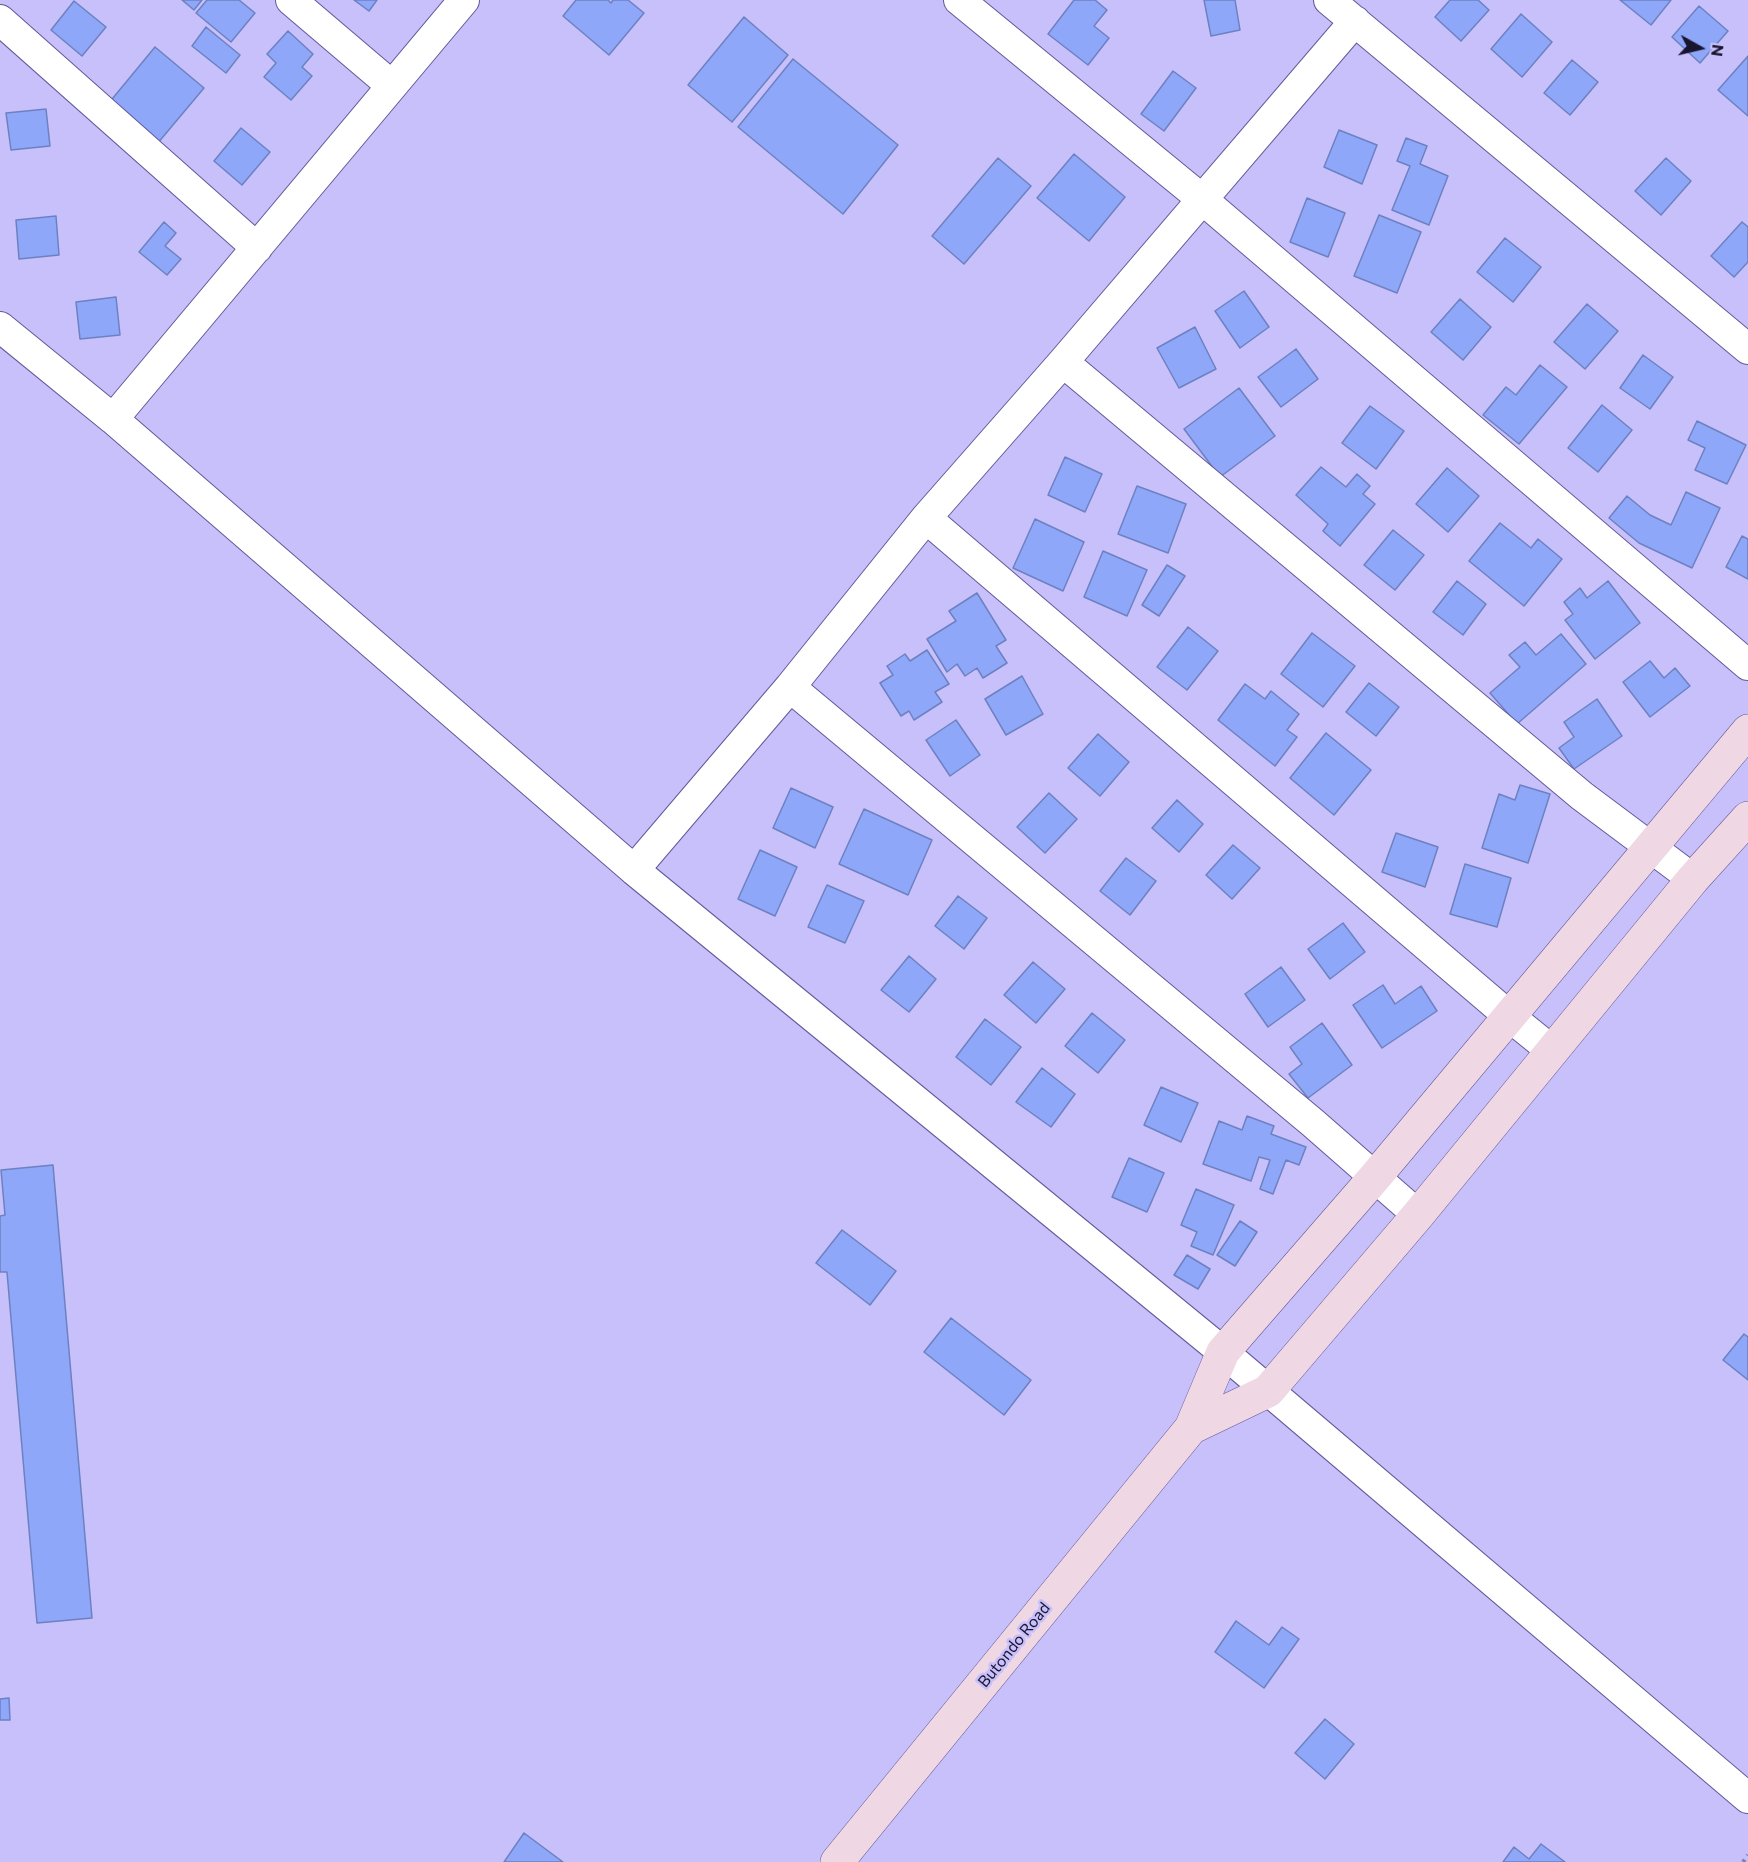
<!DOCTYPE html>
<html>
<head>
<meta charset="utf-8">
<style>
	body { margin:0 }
	#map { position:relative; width:1748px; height:1862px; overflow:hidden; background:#c8c0fa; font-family:Commissioner,sans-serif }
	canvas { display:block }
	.north { position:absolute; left:1670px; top:18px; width:60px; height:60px; -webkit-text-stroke:4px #c8c0fa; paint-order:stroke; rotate:98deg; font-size:16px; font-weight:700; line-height:24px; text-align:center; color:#1a152f }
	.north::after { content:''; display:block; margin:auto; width:21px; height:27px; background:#1a152f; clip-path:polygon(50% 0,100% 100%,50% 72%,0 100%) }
</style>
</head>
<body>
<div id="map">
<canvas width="1748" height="1862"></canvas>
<div class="north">N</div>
</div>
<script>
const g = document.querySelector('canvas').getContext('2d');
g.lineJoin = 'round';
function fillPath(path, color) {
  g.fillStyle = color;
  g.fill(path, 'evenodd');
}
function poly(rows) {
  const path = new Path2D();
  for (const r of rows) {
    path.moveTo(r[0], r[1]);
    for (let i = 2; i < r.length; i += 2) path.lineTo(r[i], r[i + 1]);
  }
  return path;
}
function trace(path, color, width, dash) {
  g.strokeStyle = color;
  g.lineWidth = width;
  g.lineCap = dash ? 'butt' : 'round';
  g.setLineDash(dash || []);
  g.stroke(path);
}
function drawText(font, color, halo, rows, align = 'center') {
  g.font = font + ' Commissioner,sans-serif';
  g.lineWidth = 5;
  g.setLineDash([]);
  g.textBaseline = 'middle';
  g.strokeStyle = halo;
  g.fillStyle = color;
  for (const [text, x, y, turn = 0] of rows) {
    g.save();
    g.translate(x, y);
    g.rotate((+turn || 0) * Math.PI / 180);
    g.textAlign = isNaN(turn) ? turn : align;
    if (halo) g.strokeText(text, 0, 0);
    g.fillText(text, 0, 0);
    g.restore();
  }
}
const building = poly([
	[182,0,202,0,194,10,182,0],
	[207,0,239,0,255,13,231,42,196,13,207,0],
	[354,0,377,0,369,11,354,0],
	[576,0,608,0,611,3,613,0,628,0,644,13,609,55,563,16,576,0],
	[1074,0,1095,0,1107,10,1094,26,1109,38,1088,65,1048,34,1074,0],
	[1204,0,1235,0,1240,30,1211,36,1204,0],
	[1450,0,1478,0,1489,10,1461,41,1435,17,1450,0],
	[1620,0,1671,0,1651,25,1620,0],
	[74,1,106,27,82,56,51,30,74,1],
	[1699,6,1728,31,1700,63,1672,37,1699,6],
	[1521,14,1552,42,1522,77,1491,49,1521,14],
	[744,17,788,55,732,122,688,85,744,17],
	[206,27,240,55,226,73,192,46,206,27],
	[288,31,313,54,302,67,312,76,291,100,264,77,276,63,267,54,288,31],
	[155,47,204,88,157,144,108,104,155,47],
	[1748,56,1748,116,1718,90,1748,56],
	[793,59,898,145,843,214,738,127,793,59],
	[1572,60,1598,82,1570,115,1544,93,1572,60],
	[1173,71,1196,88,1164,131,1141,114,1173,71],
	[46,109,50,146,11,150,6,113,46,109],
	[241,128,270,152,242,185,214,161,241,128],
	[1339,130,1377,145,1362,184,1324,167,1339,130],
	[1406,138,1427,146,1420,164,1448,176,1429,225,1392,210,1410,166,1397,161,1406,138],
	[1074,154,1125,197,1089,241,1037,198,1074,154],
	[998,158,1031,186,964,264,932,236,998,158],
	[1666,158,1691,181,1661,215,1635,191,1666,158],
	[1307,198,1345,213,1328,257,1290,242,1307,198],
	[1379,215,1421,232,1397,293,1354,276,1379,215],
	[56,216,59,255,19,259,16,220,56,216],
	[164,222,176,233,165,246,181,259,167,275,139,252,164,222],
	[1742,222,1748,227,1748,262,1734,277,1711,256,1742,222],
	[1505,238,1541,267,1513,302,1477,272,1505,238],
	[1244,291,1269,327,1240,348,1215,311,1244,291],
	[116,297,120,335,80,339,76,302,116,297],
	[1460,299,1491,327,1463,360,1431,332,1460,299],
	[1587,304,1618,331,1585,369,1554,342,1587,304],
	[1195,327,1216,369,1179,388,1157,348,1195,327],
	[1296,349,1318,379,1281,407,1258,377,1296,349],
	[1643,355,1673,377,1650,409,1620,388,1643,355],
	[1540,365,1567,387,1519,444,1483,415,1506,387,1516,395,1540,365],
	[1239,388,1275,436,1220,477,1184,429,1239,388],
	[1602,405,1632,430,1598,472,1568,448,1602,405],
	[1370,406,1404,431,1376,469,1342,443,1370,406],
	[1697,421,1746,445,1727,484,1695,470,1705,448,1688,440,1697,421],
	[1065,457,1102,474,1085,512,1048,495,1065,457],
	[1321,467,1346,487,1357,474,1370,486,1363,494,1375,504,1340,546,1323,531,1328,524,1296,495,1321,467],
	[1447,468,1479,496,1448,532,1416,504,1447,468],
	[1137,486,1186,504,1168,553,1118,534,1137,486],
	[1686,492,1720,508,1692,568,1639,543,1609,518,1627,496,1650,515,1671,525,1686,492],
	[1035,519,1084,542,1063,591,1013,568,1035,519],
	[1500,523,1531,548,1538,539,1562,559,1524,606,1469,561,1500,523],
	[1393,530,1424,555,1395,590,1364,565,1393,530],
	[1742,536,1748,539,1748,579,1726,567,1742,536],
	[1103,551,1147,570,1127,616,1084,597,1103,551],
	[1167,565,1185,576,1159,616,1142,605,1167,565],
	[1457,581,1486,604,1463,635,1433,612,1457,581],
	[1608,581,1640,623,1595,659,1565,620,1573,614,1564,602,1580,588,1587,598,1608,581],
	[977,593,1006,640,996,646,1007,663,983,678,977,668,965,676,957,664,947,672,927,639,956,621,949,611,977,593],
	[1188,627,1218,651,1187,690,1157,667,1188,627],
	[1312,633,1355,666,1323,707,1281,674,1312,633],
	[1561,634,1586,664,1517,724,1490,693,1520,667,1509,655,1525,642,1536,655,1561,634],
	[927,650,949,684,935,692,942,702,914,720,909,711,901,716,880,683,893,675,887,666,905,654,910,661,927,650],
	[1650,661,1664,678,1675,668,1690,686,1650,717,1623,682,1650,661],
	[1022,676,1043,714,1006,735,985,699,1022,676],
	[1369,683,1399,707,1376,736,1346,712,1369,683],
	[1245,684,1265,699,1271,691,1299,714,1287,730,1297,737,1275,766,1218,720,1245,684],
	[1597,699,1622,736,1574,769,1559,748,1574,737,1564,722,1597,699],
	[956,720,980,755,950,776,926,740,956,720],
	[1326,733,1371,770,1334,815,1290,778,1326,733],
	[1098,734,1129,762,1100,796,1068,768,1098,734],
	[1520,785,1550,794,1528,863,1482,848,1499,794,1515,800,1520,785],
	[791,788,833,807,815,848,773,828,791,788],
	[1049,793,1077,819,1045,853,1017,827,1049,793],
	[1177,800,1203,824,1179,852,1152,828,1177,800],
	[864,809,932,840,908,895,839,864,864,809],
	[1396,833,1438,847,1425,887,1382,872,1396,833],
	[1233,845,1260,868,1232,899,1206,875,1233,845],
	[760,850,797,867,775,916,738,899,760,850],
	[1126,858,1156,881,1130,915,1100,891,1126,858],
	[1465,864,1511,878,1497,927,1450,914,1465,864],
	[827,885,864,901,845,943,808,927,827,885],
	[958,896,987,918,964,949,935,926,958,896],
	[1343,923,1365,952,1330,979,1308,949,1343,923],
	[909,956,936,979,909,1012,881,990,909,956],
	[1033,962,1065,989,1036,1023,1004,995,1033,962],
	[1281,967,1305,1000,1268,1027,1245,994,1281,967],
	[1383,985,1395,1004,1421,986,1437,1011,1382,1048,1353,1005,1383,985],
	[1092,1013,1125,1040,1098,1073,1065,1046,1092,1013],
	[985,1019,1021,1047,991,1085,956,1057,985,1019],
	[1322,1023,1352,1065,1308,1098,1289,1074,1302,1064,1290,1047,1322,1023],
	[1042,1068,1075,1094,1051,1127,1016,1102,1042,1068],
	[1161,1087,1198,1103,1181,1142,1144,1125,1161,1087],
	[1247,1116,1274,1126,1271,1134,1306,1147,1299,1165,1286,1160,1273,1194,1260,1189,1270,1160,1259,1157,1251,1181,1203,1164,1219,1121,1242,1130,1247,1116],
	[1129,1158,1164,1173,1147,1212,1112,1197,1129,1158],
	[53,1165,92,1618,37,1623,7,1272,0,1272,0,1216,5,1215,1,1170,53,1165],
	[1196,1189,1234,1205,1213,1255,1191,1246,1197,1232,1181,1225,1196,1189],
	[1240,1221,1257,1232,1235,1266,1217,1255,1240,1221],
	[842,1230,896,1271,870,1305,816,1263,842,1230],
	[1187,1255,1210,1269,1198,1289,1174,1275,1187,1255],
	[951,1318,1031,1380,1004,1415,924,1352,951,1318],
	[1744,1334,1748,1337,1748,1380,1723,1360,1744,1334],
	[1236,1621,1269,1645,1282,1627,1299,1639,1264,1688,1215,1652,1236,1621],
	[9,1698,10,1720,0,1720,0,1699,9,1698],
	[1325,1719,1354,1744,1325,1779,1295,1753,1325,1719],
	[524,1833,563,1862,504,1862,524,1833],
	[1541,1844,1565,1862,1503,1862,1514,1847,1529,1859,1541,1844]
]);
const path = poly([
	[1743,1862,1748,1855]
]);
const street = poly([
	[291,0,392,86],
	[959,0,1203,200,1748,665],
	[1329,0,1748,349],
	[0,20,257,248],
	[0,327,113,419,634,870,1223,1352,1748,1798],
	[1063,362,1582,796,1693,879],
	[113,419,464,0],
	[926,518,1509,1016,1551,1050],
	[790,687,1313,1123,1418,1215],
	[634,870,790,687,926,518,1063,362,1355,21]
]);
const secondary = poly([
	[1191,1428,1268,1391,1418,1215,1693,879,1748,818],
	[837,1862,1191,1428,1223,1352,1375,1177,1748,731]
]);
const streetNames = [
	["Butondo Road",1014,1645,-51]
];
fillPath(building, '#8ea7f9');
trace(building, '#6d81c2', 1.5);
trace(street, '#645899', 32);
trace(secondary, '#645899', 34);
trace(path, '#867fad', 4, [3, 4.5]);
trace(street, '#fff', 30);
trace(secondary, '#efd8e3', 33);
drawText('16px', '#1a152f', '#c8c0fa', streetNames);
</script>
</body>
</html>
